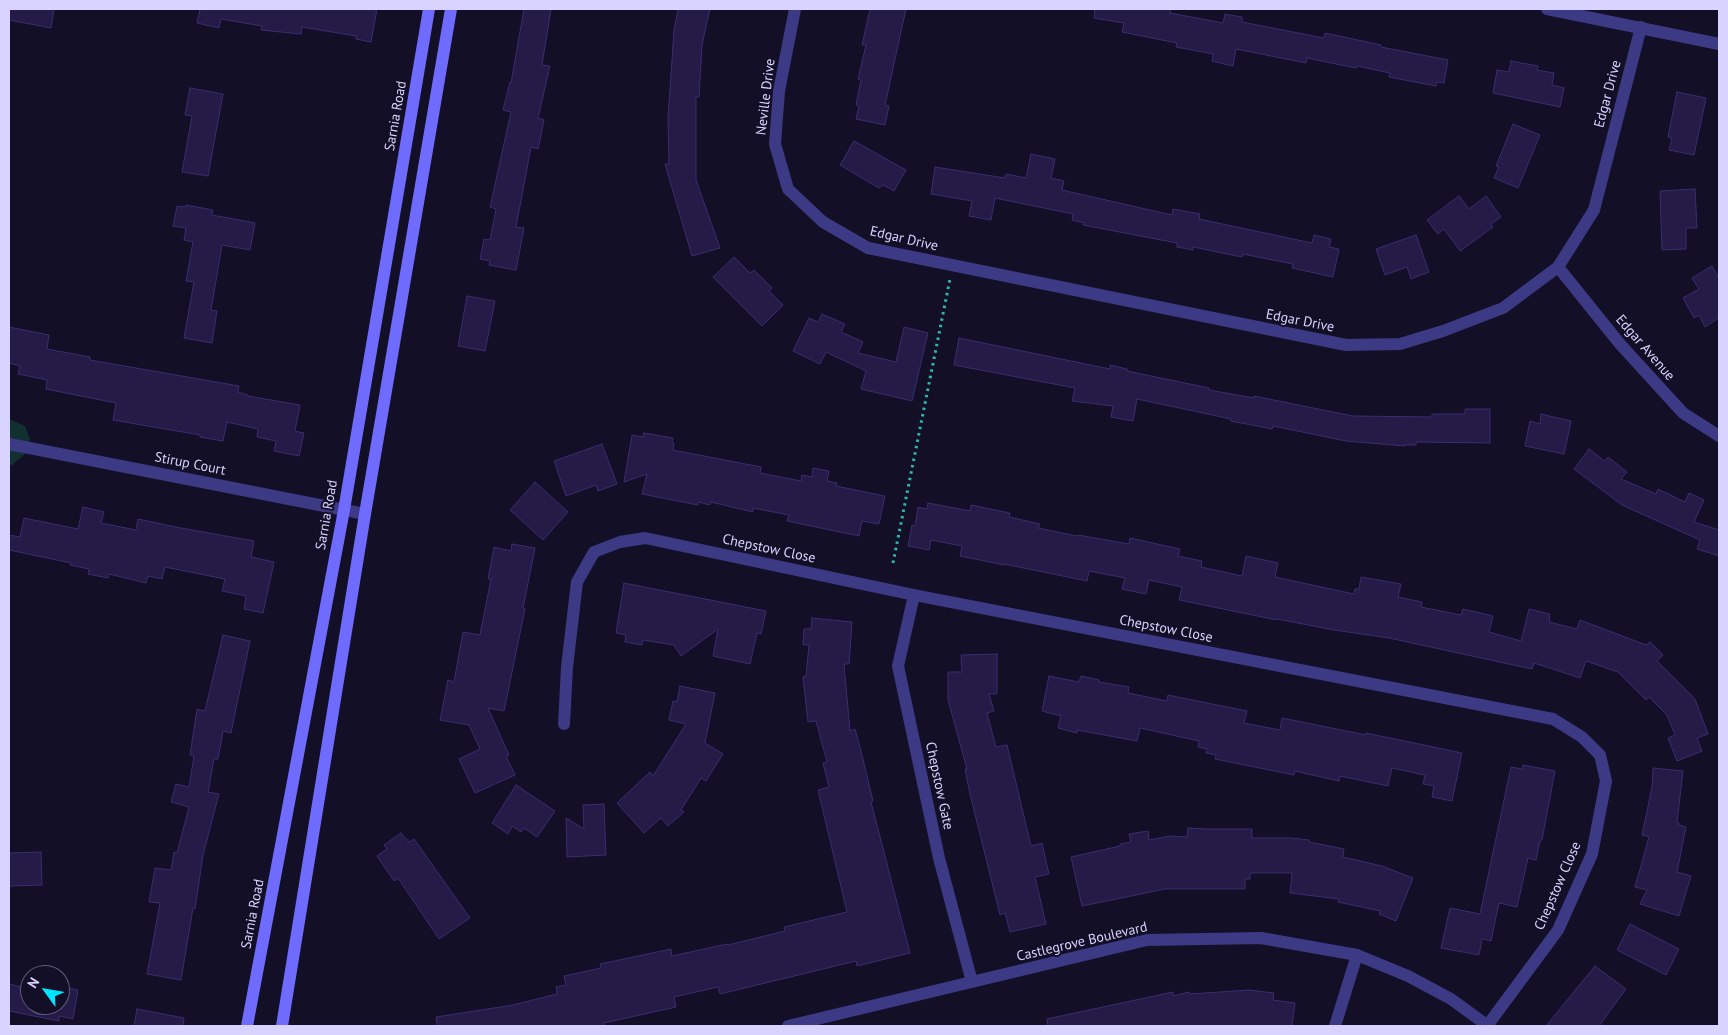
<!DOCTYPE html>
<html>
<head>
<meta charset="utf-8">
<style>
	body { margin:0 }
	#map { position:relative; width:1728px; height:1035px; overflow:hidden; background:#130f26; font-family:"PT Sans",sans-serif }
	canvas { display:block }
	.frame { position:absolute; inset:0; border:10px solid #d9d4ff; pointer-events:none }
	.north { position:absolute; left:20px; top:965px; width:50px; height:50px; box-sizing:border-box; background:#130f26; border:1px solid #625e7d; border-radius:50%; rotate:302deg; font-size:14px; font-weight:700; line-height:20px; text-align:center; color:#d9d4ff }
	.north::after { content:''; display:block; margin:auto; width:18px; height:22px; background:#00e5ff; clip-path:polygon(50% 0,100% 100%,50% 72%,0 100%) }
</style>
</head>
<body>
<div id="map">
<canvas width="1728" height="1035"></canvas>
<div class="frame"></div>
<div class="north">N</div>
</div>
<script>
const g = document.querySelector('canvas').getContext('2d');
g.lineJoin = 'round';
function fillPath(path, color) {
  g.fillStyle = color;
  g.fill(path, 'evenodd');
}
function poly(rows) {
  const path = new Path2D();
  for (const r of rows) {
    path.moveTo(r[0], r[1]);
    for (let i = 2; i < r.length; i += 2) path.lineTo(r[i], r[i + 1]);
  }
  return path;
}
function trace(path, color, width, dash) {
  g.strokeStyle = color;
  g.lineWidth = width;
  g.lineCap = dash ? 'butt' : 'round';
  g.setLineDash(dash || []);
  g.stroke(path);
}
function drawText(font, color, halo, rows, align = 'center') {
  g.font = font + ' "PT Sans",sans-serif';
  g.lineWidth = 4;
  g.setLineDash([]);
  g.textBaseline = 'middle';
  g.strokeStyle = halo;
  g.fillStyle = color;
  for (const [text, x, y, turn = 0] of rows) {
    g.save();
    g.translate(x, y);
    g.rotate((+turn || 0) * Math.PI / 180);
    g.textAlign = isNaN(turn) ? turn : align;
    if (halo) g.strokeText(text, 0, 0);
    g.fillText(text, 0, 0);
    g.restore();
  }
}
const green = poly([
	[9,419,25,426,30,439,27,452,12,465,9,465]
]);
const building = poly([
	[9,9,54,9,51,28,9,20,9,9],
	[200,9,377,9,371,42,356,39,356,36,302,27,301,34,261,30,262,26,221,19,219,28,197,23,200,9],
	[524,9,551,9,542,65,550,66,538,118,544,120,538,149,531,147,516,227,524,228,516,270,489,265,490,261,480,259,484,239,490,240,496,209,490,207,511,112,503,110,510,82,511,83,524,9],
	[678,9,710,9,702,45,699,97,696,97,696,180,720,248,692,256,665,164,669,164,668,117,674,31,678,9],
	[870,9,906,9,885,105,889,106,885,125,856,119,859,106,856,105,861,80,858,79,866,45,862,45,870,9],
	[1095,9,1171,9,1170,13,1223,23,1225,14,1242,17,1242,22,1324,38,1325,33,1381,45,1381,47,1448,60,1444,83,1437,82,1436,86,1389,77,1390,73,1357,66,1356,68,1307,58,1306,63,1236,49,1233,66,1212,61,1213,54,1176,47,1177,43,1122,32,1124,23,1094,18,1095,9],
	[1511,61,1538,66,1537,70,1554,73,1552,85,1564,88,1560,107,1493,93,1497,70,1509,72,1511,61],
	[190,88,223,94,208,176,182,172,192,116,185,115,190,88],
	[1677,92,1706,98,1694,155,1669,150,1672,138,1668,137,1677,92],
	[1513,124,1540,135,1518,188,1494,178,1499,167,1496,166,1513,124],
	[854,141,906,170,894,191,883,185,879,188,840,165,854,141],
	[1031,154,1055,159,1051,178,1064,181,1062,190,1172,215,1173,209,1200,214,1199,219,1312,243,1314,235,1331,239,1329,247,1339,249,1333,277,1292,268,1293,264,1243,254,1242,257,1193,247,1193,250,1177,247,1177,243,1083,225,1084,223,1072,220,1073,214,995,198,991,220,969,216,972,201,931,194,935,167,1005,178,1006,174,1026,178,1031,154],
	[1695,189,1697,228,1686,228,1686,249,1662,250,1660,191,1695,189],
	[1459,196,1469,209,1486,196,1501,217,1491,224,1493,227,1460,251,1444,229,1438,234,1427,220,1459,196],
	[186,205,213,210,212,215,255,223,250,250,222,245,211,310,217,311,212,343,184,338,194,282,186,281,193,242,184,240,186,228,173,226,177,206,186,207,186,205],
	[1416,235,1429,272,1411,279,1407,267,1385,275,1376,249,1416,235],
	[734,257,750,273,754,270,772,288,769,291,783,305,762,326,713,277,734,257],
	[1712,266,1719,278,1719,318,1705,327,1699,315,1694,318,1683,298,1699,289,1692,278,1712,266],
	[467,296,495,301,485,351,458,346,467,296],
	[822,314,845,324,841,332,863,342,858,353,896,362,904,327,928,333,912,401,861,389,866,371,826,352,820,364,793,351,809,318,818,322,822,314],
	[9,327,49,335,47,349,90,357,90,360,239,386,238,392,248,395,248,396,300,405,295,431,304,433,299,456,274,451,276,441,257,437,258,429,227,422,223,441,200,437,200,435,113,420,116,403,46,389,47,380,18,374,20,366,9,363,9,327],
	[959,338,1110,369,1110,365,1127,369,1127,371,1209,388,1209,390,1254,398,1254,396,1353,416,1432,417,1432,414,1465,414,1465,409,1490,409,1490,443,1416,442,1416,445,1405,445,1405,446,1346,441,1273,426,1272,429,1231,421,1231,419,1137,399,1133,421,1111,417,1113,406,1072,401,1075,388,954,365,959,338],
	[1541,414,1571,421,1564,454,1525,446,1530,421,1540,424,1541,414],
	[644,433,673,438,672,442,674,443,673,450,761,467,760,473,801,481,802,475,812,477,813,468,829,471,827,481,837,483,836,486,885,496,879,524,862,521,859,536,787,521,789,515,753,508,753,512,711,502,710,505,698,502,698,505,642,494,647,474,624,482,632,435,643,437,644,433],
	[602,444,617,484,598,491,596,485,566,496,554,461,602,444],
	[1589,449,1605,461,1608,457,1627,472,1621,479,1656,494,1658,489,1685,502,1689,493,1704,500,1694,522,1719,530,1719,556,1697,549,1700,540,1622,505,1574,469,1589,449],
	[535,482,568,512,543,540,510,510,535,482],
	[928,503,970,511,971,505,1010,513,1009,517,1040,524,1038,528,1077,536,1078,535,1129,544,1130,538,1180,549,1178,556,1202,561,1201,567,1242,576,1246,556,1278,563,1275,577,1354,594,1355,589,1359,589,1361,577,1401,584,1398,597,1422,602,1421,607,1461,615,1463,609,1493,616,1489,632,1521,641,1529,609,1550,614,1549,622,1577,629,1580,620,1646,645,1650,642,1663,655,1657,661,1695,699,1708,734,1697,738,1702,751,1677,761,1668,738,1675,735,1667,715,1649,697,1646,700,1618,672,1586,661,1580,678,1534,663,1532,669,1389,638,1334,630,1277,619,1277,620,1179,600,1182,587,1149,580,1146,594,1122,589,1125,578,1089,571,1087,581,1004,564,1004,565,960,556,962,546,931,540,929,550,908,546,912,525,915,526,918,507,927,509,928,503],
	[83,507,104,512,101,523,136,530,138,519,181,528,254,541,251,557,274,562,263,613,244,609,246,596,222,591,225,579,165,567,162,579,148,576,146,583,109,574,108,578,88,574,89,569,70,565,71,563,9,550,9,535,20,537,24,518,78,529,83,507],
	[512,544,535,548,523,608,525,609,504,711,488,708,509,755,506,756,515,775,475,793,459,759,480,749,469,725,440,720,448,680,454,682,463,632,480,635,491,579,488,579,494,547,511,551,512,544],
	[624,583,766,611,761,634,757,633,750,664,713,656,718,629,681,656,674,645,643,640,642,645,625,642,626,635,616,633,624,583],
	[812,618,852,622,849,664,844,664,850,731,855,729,861,751,873,801,871,802,910,953,857,966,856,961,720,994,718,987,674,997,676,1007,604,1023,604,1026,437,1026,436,1017,513,1005,557,994,556,987,566,985,564,976,601,968,600,964,671,949,672,956,727,944,728,945,785,931,784,927,847,912,818,790,829,787,823,763,827,762,816,721,808,722,803,677,806,676,809,645,803,645,804,629,811,629,812,618],
	[223,635,250,641,231,733,223,731,218,759,214,759,208,792,219,794,203,855,195,909,193,908,181,980,147,974,160,903,149,902,155,868,171,870,174,852,177,853,189,807,171,802,176,784,189,787,194,756,190,755,197,709,205,711,223,635],
	[997,654,997,694,989,694,994,711,987,713,996,747,1007,745,1031,846,1042,843,1049,874,1035,877,1046,924,1010,932,1005,913,1000,915,970,794,965,769,967,769,948,700,948,672,962,672,961,655,997,654],
	[1049,676,1079,682,1081,676,1099,680,1099,682,1129,687,1128,693,1167,701,1168,695,1247,711,1244,723,1280,730,1282,718,1366,735,1366,733,1462,753,1452,801,1432,797,1434,786,1423,784,1425,775,1392,768,1388,786,1340,776,1339,781,1295,771,1294,775,1215,759,1216,755,1206,753,1207,749,1198,747,1199,741,1140,728,1137,741,1077,730,1077,733,1058,728,1061,716,1042,711,1049,676],
	[680,686,715,693,705,743,723,754,706,781,701,778,681,810,684,812,668,826,661,818,644,833,617,803,650,772,653,776,686,724,669,720,673,701,677,702,680,686],
	[1523,765,1555,771,1542,840,1540,841,1536,860,1528,858,1517,907,1499,903,1491,941,1482,939,1479,955,1441,948,1450,908,1480,914,1511,767,1522,769,1523,765],
	[1653,768,1683,771,1677,822,1679,823,1679,825,1686,827,1677,872,1691,876,1679,916,1640,904,1647,890,1635,887,1649,837,1642,835,1652,787,1653,768],
	[516,785,555,811,537,837,524,828,521,832,512,826,508,834,492,823,516,785],
	[604,804,606,855,567,857,566,818,584,829,583,805,604,804],
	[1188,828,1207,829,1252,829,1252,838,1291,838,1309,840,1309,842,1344,849,1343,857,1382,866,1413,878,1396,921,1379,914,1380,911,1338,902,1339,899,1290,893,1292,873,1250,873,1250,879,1245,879,1245,889,1165,889,1082,906,1071,857,1120,846,1120,844,1131,842,1129,834,1148,831,1149,840,1170,836,1187,837,1188,828],
	[401,833,409,842,414,839,470,918,439,939,398,878,394,881,377,856,387,849,384,845,401,833],
	[41,852,42,885,9,886,9,853,41,852],
	[1630,924,1679,949,1666,975,1617,950,1630,924],
	[1595,966,1626,989,1599,1026,1546,1026,1595,966],
	[9,984,30,989,30,1005,60,1005,60,986,78,990,73,1019,59,1016,59,1021,9,1011,9,984],
	[1249,990,1274,993,1273,1000,1295,1003,1292,1026,1048,1026,1047,1019,1173,992,1173,996,1189,992,1190,994,1249,990],
	[137,1009,184,1018,183,1026,134,1026,137,1009]
]);
const path = poly([
	[893,563,950,279]
]);
const minor = poly([
	[795,9,779,91,775,144,788,189,823,222,868,248,1346,345,1400,344,1443,331,1503,308,1558,267,1594,210,1641,27],
	[1558,267,1620,344,1683,413,1719,436],
	[9,444,365,514],
	[914,595,898,666,939,858,972,982],
	[564,724,567,667,577,582,594,552,620,542,645,538,914,595,1553,719,1582,737,1600,755,1606,781,1592,854,1558,930,1487,1026],
	[1335,1026,1357,955]
]);
const tertiary = poly([
	[1547,9,1719,44],
	[788,1026,1147,940,1261,938,1357,955,1408,976,1451,999,1488,1026]
]);
const secondary = poly([
	[247,1026,344,510,429,9],
	[282,1026,365,514,451,9]
]);
const streetNames = [
	["Edgar Drive",1608,94,-75],
	["Neville Drive",766,97,-83],
	["Sarnia Road",396,116,-80],
	["Edgar Drive",904,239,13],
	["Edgar Drive",1300,321,11],
	["Edgar Avenue",1645,348,49],
	["Stirup Court",190,464,11],
	["Sarnia Road",327,515,-80],
	["Chepstow Close",769,549,12],
	["Chepstow Close",1166,629,11],
	["Chepstow Gate",939,786,78],
	["Chepstow Close",1558,886,-66],
	["Sarnia Road",253,914,-79],
	["Castlegrove Boulevard",1082,942,-13]
];
fillPath(green, '#12302f');
fillPath(building, '#241b47');
trace(building, '#3b2d73', 1);
trace(path, '#2fb8b0', 3, [2.5, 4]);
trace(minor, '#3d3a85', 12);
trace(tertiary, '#3d3a85', 12);
trace(secondary, '#6f6bff', 12);
drawText('14px', '#d9d4ff', '#130f26', streetNames);
</script>
</body>
</html>
